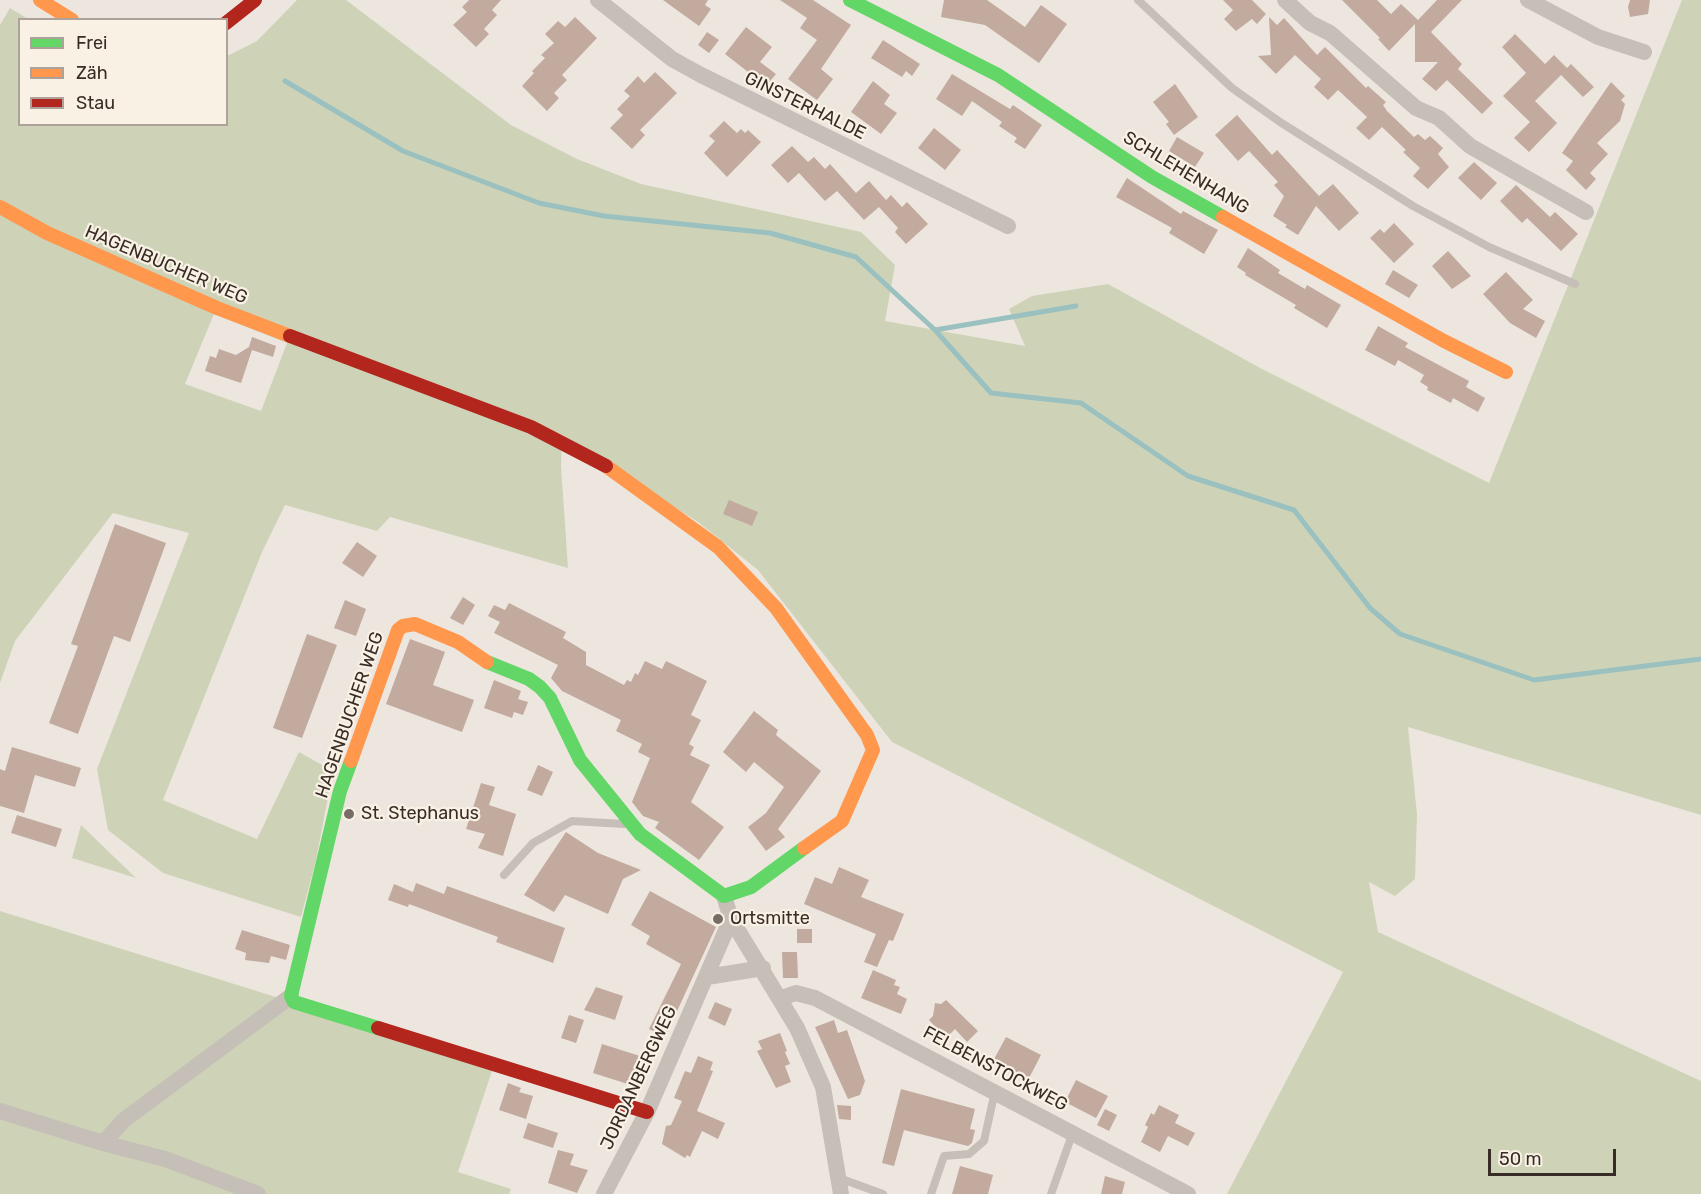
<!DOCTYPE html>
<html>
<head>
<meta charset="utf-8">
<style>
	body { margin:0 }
	#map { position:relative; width:1701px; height:1194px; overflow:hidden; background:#ede6df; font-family:Rubik,sans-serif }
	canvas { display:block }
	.legend { position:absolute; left:18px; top:18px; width:210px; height:108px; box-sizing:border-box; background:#faf1e5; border:2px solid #aca299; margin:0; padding:8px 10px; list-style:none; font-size:18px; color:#372c26 }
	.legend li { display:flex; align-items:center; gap:12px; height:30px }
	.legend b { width:30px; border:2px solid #aca299 }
	.scale { position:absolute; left:1488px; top:1149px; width:128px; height:27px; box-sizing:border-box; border:3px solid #372c26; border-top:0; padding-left:8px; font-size:18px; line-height:21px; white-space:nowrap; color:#372c26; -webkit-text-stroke:4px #faf1e5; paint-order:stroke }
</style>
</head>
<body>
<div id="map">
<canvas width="1701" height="1194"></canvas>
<ul class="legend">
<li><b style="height:8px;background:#63d668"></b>Frei</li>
<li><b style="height:8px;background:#ff974d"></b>Zäh</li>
<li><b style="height:8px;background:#b3261e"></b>Stau</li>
</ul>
<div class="scale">50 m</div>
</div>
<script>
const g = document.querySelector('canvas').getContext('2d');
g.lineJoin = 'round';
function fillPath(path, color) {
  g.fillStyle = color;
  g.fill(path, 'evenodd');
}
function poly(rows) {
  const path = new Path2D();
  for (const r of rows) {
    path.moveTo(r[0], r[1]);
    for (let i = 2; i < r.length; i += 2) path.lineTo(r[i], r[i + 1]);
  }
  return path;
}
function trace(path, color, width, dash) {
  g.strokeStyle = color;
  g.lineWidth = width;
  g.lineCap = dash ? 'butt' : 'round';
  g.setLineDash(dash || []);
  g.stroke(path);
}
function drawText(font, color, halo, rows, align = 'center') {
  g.font = font + ' Rubik,sans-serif';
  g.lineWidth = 4.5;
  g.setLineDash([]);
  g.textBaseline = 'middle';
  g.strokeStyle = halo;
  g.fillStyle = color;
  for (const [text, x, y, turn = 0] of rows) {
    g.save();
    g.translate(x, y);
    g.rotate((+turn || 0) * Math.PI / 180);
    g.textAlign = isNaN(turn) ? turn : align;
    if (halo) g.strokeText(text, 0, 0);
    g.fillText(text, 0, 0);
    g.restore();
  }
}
const green = poly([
	[297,0,346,0,511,125,577,159,641,184,861,232,895,265,885,321,1025,346,1009,309,1032,296,1108,284,1262,369,1489,483,1682,0,1701,0,1701,815,1408,727,1417,814,1415,879,1395,896,1369,882,1378,932,1701,1081,1701,1194,1227,1194,1343,972,892,742,758,570,698,522,562,436,561,466,568,568,390,517,377,531,285,505,262,552,163,800,257,839,299,752,333,771,316,860,301,917,163,873,108,830,97,769,189,533,113,513,15,641,0,683,0,25,10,8,28,19,20,20,20,124,226,124,227,56,257,41],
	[214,314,287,343,261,411,185,384],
	[81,825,136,878,72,858],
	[0,911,494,1065,458,1172,511,1189,509,1194,0,1194]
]);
const stream = poly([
	[285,81,403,151,539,203,604,216,770,233,856,257,935,330,1076,306],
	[935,330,991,393,1081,403,1188,476,1294,510,1370,608,1400,634,1534,680,1701,659]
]);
const building = poly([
	[469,0,501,0,492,10,497,15,484,29,489,34,476,47,453,25,467,12,462,7],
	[663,0,708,0,705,5,711,9,699,26],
	[780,0,813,0,851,25,821,69,833,79,817,100,788,79,817,40,800,28,807,18],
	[944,0,987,0,1025,27,1041,5,1067,24,1039,63,985,25,941,17],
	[1223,0,1252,0,1266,14,1257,24,1252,19,1236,31,1224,19,1233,10],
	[1342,0,1377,0,1391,14,1401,4,1418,20,1437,0,1462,0,1431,32,1462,64,1458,69,1493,103,1482,114,1447,80,1436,91,1422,79,1438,62,1415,62,1415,24,1389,51,1378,39,1380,38],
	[1630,0,1650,0,1648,14,1630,17,1628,7],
	[575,17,597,38,562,75,567,80,554,93,559,98,547,111,522,86,534,73,532,71,545,58,541,55,554,43,545,34,558,21,565,27],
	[1269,17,1277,25,1284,18,1317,55,1325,47,1366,88,1368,86,1386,102,1383,105,1387,111,1414,137,1418,134,1425,140,1430,136,1443,148,1438,154,1449,167,1428,189,1413,176,1420,168,1403,152,1406,150,1382,127,1369,140,1356,128,1367,117,1338,90,1328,100,1314,87,1321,79,1295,55,1276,74,1258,56,1271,55],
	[746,27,772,47,760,62,776,74,766,86,725,54],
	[707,32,719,40,709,53,698,45],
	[1515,34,1545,64,1554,55,1567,68,1571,64,1594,87,1583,97,1561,75,1535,101,1557,123,1529,152,1514,138,1530,122,1503,96,1526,73,1502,47],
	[883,40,920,64,912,76,906,71,902,77,871,58],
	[655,72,677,93,640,130,645,135,632,149,610,128,623,115,617,109,630,96,624,91,638,76,644,83],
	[952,74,1010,109,1013,105,1042,125,1025,149,1014,142,1017,138,999,126,1002,122,972,101,962,116,936,99],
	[873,81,890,95,884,104,897,113,881,134,851,112],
	[1611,82,1625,96,1621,100,1625,104,1620,121,1597,143,1608,154,1590,173,1596,179,1586,190,1566,170,1573,161,1562,153],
	[1175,84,1198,117,1174,135,1166,124,1169,122,1153,102],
	[1237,115,1272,155,1277,150,1319,196,1333,184,1359,213,1339,231,1316,206,1298,235,1285,227,1287,225,1273,216,1284,196,1274,185,1278,182,1249,151,1238,161,1215,135],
	[724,121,737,133,741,129,745,133,748,130,761,142,727,177,704,153,715,141,709,136],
	[934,128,961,150,945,170,918,148],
	[1177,137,1204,153,1195,167,1169,151],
	[792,146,808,162,814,157,825,169,830,164,856,193,869,181,886,200,891,195,902,207,907,202,928,224,906,244,895,232,898,228,879,207,864,220,837,191,825,201,799,173,788,183,771,165],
	[1474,162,1497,183,1481,200,1458,178],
	[1127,178,1181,214,1183,211,1218,230,1204,254,1169,233,1172,228,1116,197],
	[1516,185,1550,217,1555,212,1578,234,1561,251,1527,218,1522,223,1500,201],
	[1394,223,1414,244,1394,263,1370,238,1380,229,1384,233],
	[1248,248,1280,270,1278,273,1305,289,1307,285,1341,305,1327,328,1294,308,1296,305,1245,275,1246,273,1237,267],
	[1448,251,1471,276,1452,289,1432,266],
	[1393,270,1418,285,1409,298,1385,284],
	[1506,272,1533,300,1523,309,1545,321,1536,338,1510,323,1483,294],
	[1378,326,1408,343,1405,347,1469,381,1466,387,1485,398,1478,412,1453,398,1451,403,1427,390,1428,387,1420,382,1424,375,1398,360,1395,366,1365,350],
	[252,337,276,346,273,357,252,350,241,383,205,371,210,356,216,358,219,349,236,355,249,347],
	[729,500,758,512,752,526,723,514],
	[115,524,166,543,130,642,114,636,78,734,49,723,78,646,71,644],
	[357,542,377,556,363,577,342,563],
	[463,597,475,605,463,625,450,618],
	[345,600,366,609,356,636,334,628],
	[509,603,566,632,563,638,586,652,586,665,624,685,627,680,631,682,635,673,638,675,645,661,662,669,666,661,707,681,691,715,701,720,689,744,694,747,690,755,710,765,691,802,724,827,699,860,655,828,659,822,643,816,632,802,650,758,638,752,642,744,616,731,621,720,562,691,551,678,558,665,494,633,500,622,488,616,494,605,505,610],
	[307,634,337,645,302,738,273,728],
	[410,639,445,652,433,685,474,700,462,732,386,704],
	[494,680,521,691,518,699,528,702,523,715,514,712,512,718,484,708],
	[754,711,778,730,776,735,821,771,778,829,785,837,766,851,748,827,766,813,784,787,754,762,746,772,723,752],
	[12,747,81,768,75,787,35,775,24,813,0,806,0,769,5,771],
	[538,765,553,772,542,796,527,790],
	[481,783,495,787,489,805,516,814,503,856,478,848,485,834,466,829],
	[17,815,62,829,56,847,11,833],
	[566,832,598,853,641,870,623,879,608,914,565,895,554,912,524,895],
	[839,867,869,880,861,897,904,914,893,941,889,940,877,967,864,962,876,934,804,904,815,877,832,884],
	[416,883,444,894,447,886,565,928,553,963,496,942,498,937,409,904,408,907,388,900,394,884,413,892],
	[650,891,716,927,665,1037,649,1029,681,964,646,944,650,936,631,925],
	[797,929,812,929,812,943,797,943],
	[242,930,290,945,286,960,271,956,269,963,245,960,246,953,235,949],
	[782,952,797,952,798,978,783,978],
	[873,970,896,980,894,985,900,987,897,994,907,999,901,1014,861,998],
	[596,987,623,996,615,1020,584,1010],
	[946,1000,978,1031,967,1042,955,1029,946,1038,929,1020,933,1016,935,1003,941,1004],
	[715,1002,732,1009,725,1026,708,1018],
	[569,1015,584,1020,576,1043,561,1038],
	[834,1020,838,1033,847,1030,865,1081,860,1095,848,1099,815,1027],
	[780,1033,787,1051,785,1052,790,1064,785,1066,791,1082,776,1088,757,1051,762,1049,758,1041],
	[1006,1037,1041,1055,1027,1082,992,1063],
	[602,1044,640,1056,631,1085,593,1073],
	[698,1056,713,1062,710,1070,713,1071,697,1111,725,1123,718,1139,702,1131,690,1157,687,1155,685,1158,662,1144,666,1126,671,1125,682,1101,674,1098,685,1071,691,1073],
	[1076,1080,1108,1096,1096,1118,1065,1102],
	[508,1083,521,1088,519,1092,533,1096,526,1119,499,1110],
	[901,1089,975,1109,970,1129,975,1130,972,1143,968,1146,904,1130,894,1166,882,1163],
	[837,1105,851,1106,851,1120,839,1119],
	[1159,1105,1179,1115,1175,1123,1195,1133,1188,1146,1168,1136,1160,1152,1141,1142,1148,1127,1145,1125,1151,1113,1154,1115],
	[1105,1109,1117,1115,1109,1131,1097,1125],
	[528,1123,558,1133,553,1148,523,1138],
	[558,1150,574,1154,570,1165,588,1170,577,1193,548,1183],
	[960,1166,993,1175,988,1194,952,1194],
	[1105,1176,1125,1182,1122,1194,1101,1194]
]);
const lane = poly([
	[1138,0,1232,88,1280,122,1413,206,1489,247,1575,284],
	[504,875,533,843,572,821,624,824],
	[839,1178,883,1194],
	[931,1194,944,1156,969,1154,984,1141,995,1091],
	[1051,1194,1073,1132]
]);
const street = poly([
	[598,0,672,59,701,75,1008,226],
	[1285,0,1310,23,1330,33,1416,108,1439,118,1470,146,1586,212],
	[1528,0,1598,37,1644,52],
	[724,896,731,919,797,1028,823,1087,841,1194],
	[707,977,763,968],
	[781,998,796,993,815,998,1188,1194],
	[0,1111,103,1143,165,1159,258,1194],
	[103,1143,124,1120,291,996],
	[604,1194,647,1112,731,919]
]);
const fast = poly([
	[850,0,998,75,1152,177,1223,217],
	[487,662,529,679,540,687,550,698,580,760,640,834,724,896,751,887,804,848],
	[351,761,340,791,291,996,294,1002,378,1028]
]);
const slow = poly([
	[40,0,72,20],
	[0,207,47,233,217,308,290,336],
	[1223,217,1444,341,1506,372],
	[606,466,718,547,776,608,867,735,873,750,842,821,804,848],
	[351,761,398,630,403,626,415,624,458,642,487,662]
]);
const jam = poly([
	[226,23,255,0],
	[290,336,531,427,606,466],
	[378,1028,647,1112]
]);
const markers = [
	[349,814,6,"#776d67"],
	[718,919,6,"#776d67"]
];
const streetNames = [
	["GINSTERHALDE",805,106,26],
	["SCHLEHENHANG",1186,173,31],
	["HAGENBUCHER WEG",166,265,23],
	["HAGENBUCHER WEG",350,715,-71],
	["FELBENSTOCKWEG",995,1069,28],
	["JORDANBERGWEG",639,1078,-65]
];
const poiNames = [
	["St. Stephanus",361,814],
	["Ortsmitte",730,919]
];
fillPath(green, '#ced3b8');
trace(stream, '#9ac0c0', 5);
fillPath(building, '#c2aa9f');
trace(lane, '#c6bfb8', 8);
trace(street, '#c6bfb8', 16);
trace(fast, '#63d668', 14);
trace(slow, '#ff974d', 14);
trace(jam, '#b3261e', 14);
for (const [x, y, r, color] of markers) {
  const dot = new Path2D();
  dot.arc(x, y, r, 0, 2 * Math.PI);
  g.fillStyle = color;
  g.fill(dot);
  trace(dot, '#faf1e5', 2);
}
drawText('18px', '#372c26', '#faf1e5', streetNames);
drawText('18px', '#372c26', '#faf1e5', poiNames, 'left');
</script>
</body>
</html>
